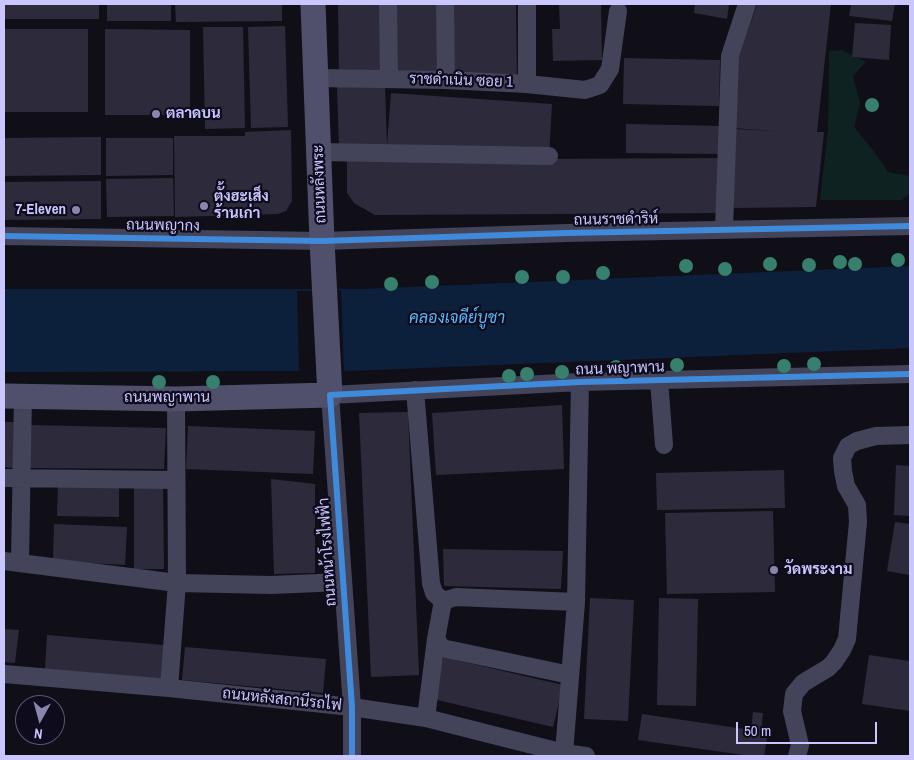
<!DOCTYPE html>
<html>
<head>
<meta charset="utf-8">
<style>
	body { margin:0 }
	#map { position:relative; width:914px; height:760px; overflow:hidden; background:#100f18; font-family:"Archivo Narrow",sans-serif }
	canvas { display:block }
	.frame { position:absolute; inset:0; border:5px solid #cac6fe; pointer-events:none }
	.north { position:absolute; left:15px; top:695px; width:50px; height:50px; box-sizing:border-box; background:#0d0b1c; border:1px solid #595676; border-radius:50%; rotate:187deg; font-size:14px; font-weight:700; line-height:20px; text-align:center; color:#cac6fe }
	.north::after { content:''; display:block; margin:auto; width:18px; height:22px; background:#8986ae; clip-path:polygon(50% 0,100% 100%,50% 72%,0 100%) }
	.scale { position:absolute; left:736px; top:722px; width:141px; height:22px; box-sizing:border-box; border:2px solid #cac6fe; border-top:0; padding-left:6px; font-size:15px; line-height:18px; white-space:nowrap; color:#cac6fe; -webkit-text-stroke:4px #0d0b1c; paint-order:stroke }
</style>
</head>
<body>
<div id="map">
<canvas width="914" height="760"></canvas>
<div class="frame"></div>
<div class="north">N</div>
<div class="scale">50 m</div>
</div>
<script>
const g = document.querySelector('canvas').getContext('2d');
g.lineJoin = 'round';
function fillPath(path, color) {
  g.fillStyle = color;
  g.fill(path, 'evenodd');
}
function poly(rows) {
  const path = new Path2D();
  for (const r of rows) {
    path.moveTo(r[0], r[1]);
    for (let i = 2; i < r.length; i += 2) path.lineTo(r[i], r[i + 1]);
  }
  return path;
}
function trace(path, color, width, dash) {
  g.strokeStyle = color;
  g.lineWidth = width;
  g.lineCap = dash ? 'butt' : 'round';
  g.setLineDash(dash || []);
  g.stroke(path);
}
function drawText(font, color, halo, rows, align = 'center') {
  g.font = font + ' "Archivo Narrow",Sarabun,sans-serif';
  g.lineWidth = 4.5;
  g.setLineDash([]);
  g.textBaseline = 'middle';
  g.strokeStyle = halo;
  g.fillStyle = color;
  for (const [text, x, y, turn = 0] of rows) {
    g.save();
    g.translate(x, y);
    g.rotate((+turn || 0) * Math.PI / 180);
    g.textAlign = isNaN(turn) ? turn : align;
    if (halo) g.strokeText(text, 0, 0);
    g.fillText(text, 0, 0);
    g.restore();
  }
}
const green = poly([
	[842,50,866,62,853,76,860,103,854,127,873,150,888,172,910,176,910,192,902,200,820,200,828,129,829,51]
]);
const water = poly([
	[910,266,910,348,350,371,4,372,4,289,363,289]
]);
const pier = poly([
	[341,290,344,373,299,373,297,291]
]);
const building = poly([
	[4,4,99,4,99,19,4,19],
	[107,4,171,4,171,21,107,21],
	[175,4,282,4,282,21,176,22],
	[338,4,383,4,384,75,339,76],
	[392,4,437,4,437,74,392,74],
	[450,4,516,4,517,78,452,79],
	[559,4,601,4,602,60,553,61,552,29,560,29],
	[695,4,729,4,727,19,694,13],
	[757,4,831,4,817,132,824,132,816,207,734,208,733,129,777,131,731,128,734,71],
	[851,4,895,4,892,21,849,16],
	[855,23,891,25,889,60,852,57],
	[285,26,288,127,251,128,248,27],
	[203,27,243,27,245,128,205,129],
	[4,29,88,29,88,112,4,112],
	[105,29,190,30,190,115,105,115],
	[624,58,720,60,719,106,623,104],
	[385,86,387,145,339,146,337,87],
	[391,93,552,104,549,156,387,145],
	[626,124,721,126,721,154,626,153],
	[291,130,292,201,286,211,278,214,175,217,174,136,245,136,245,132],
	[101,137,101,175,4,176,4,138],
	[106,138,173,138,173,175,106,176],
	[721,158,721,213,375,215,354,203,347,193,347,160],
	[173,178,174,216,107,217,106,179],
	[101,181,101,219,4,220,4,182],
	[562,405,564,469,436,475,432,413],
	[408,412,419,675,371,677,359,413],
	[4,422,14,422,13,468,4,467],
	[28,425,166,428,164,469,30,468],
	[188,426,315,431,313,474,186,469],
	[896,465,910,466,910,516,894,515],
	[784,470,785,508,657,510,656,473],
	[271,479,315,484,315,573,274,574],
	[58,485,119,486,119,517,57,516],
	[134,487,163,488,164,569,134,569],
	[773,511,775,592,667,594,665,513],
	[895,522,910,524,910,575,887,571],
	[54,524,127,527,125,565,53,561],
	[443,549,563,551,561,589,444,586],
	[590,598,634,600,628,721,584,719],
	[659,598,698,599,696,706,657,705],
	[4,629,19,630,15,663,4,662],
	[47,635,164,645,161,679,45,669],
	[185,647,326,659,323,693,182,680],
	[869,655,910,661,910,711,862,704],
	[443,657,563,685,553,727,433,699],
	[753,712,763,713,761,731,768,732,764,756,751,756,638,740,642,714,751,730]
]);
const street = poly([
	[388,4,389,79],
	[445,4,446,80],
	[316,78,446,80,527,84,527,4],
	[527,84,585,90,600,85,610,69,618,11],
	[319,152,549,156],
	[724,230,730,56,747,4],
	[4,236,322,241,567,233,910,226],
	[659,380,664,445],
	[415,390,431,583,434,593,443,601],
	[4,478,176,480],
	[4,561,177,583,271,585,342,582],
	[20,561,23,396],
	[4,674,169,688,352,707,426,718,564,753,586,756],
	[570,675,442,648,436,639,443,601,456,597,576,602],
	[169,688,177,583,176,399],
	[426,718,436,639],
	[564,753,576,602,580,382],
	[352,756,352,707,330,395,580,382,910,374],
	[797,756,800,745,792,711,794,694,803,683,828,668,834,662,842,650,847,639,858,522,857,505,846,486,843,471,842,458,848,446,857,441,876,436,910,435]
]);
const secondary = poly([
	[4,396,176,399,330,395,322,241,313,4]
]);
const cycleway = poly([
	[4,236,322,241,567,233,910,226],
	[352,756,352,707,330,395,580,382,910,374]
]);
const trees = [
	[872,105],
	[898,260],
	[840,262],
	[770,264],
	[855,264],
	[809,265],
	[686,266],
	[725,269],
	[603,273],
	[522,277],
	[563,277],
	[432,282],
	[391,284],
	[814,364],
	[677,365],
	[784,366],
	[616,367],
	[562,372],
	[527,374],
	[509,376],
	[159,382],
	[213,382]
];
const markers = [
	[156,114,5,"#8986ae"],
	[204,206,5,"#8986ae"],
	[76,210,5,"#8986ae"],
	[774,570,5,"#8986ae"]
];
const streetNames = [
	["ราชดำเนิน ซอย 1",461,81,2],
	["ถนนหลังพระ",320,184,-92],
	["ถนนราชดำริห์",616,220,-1],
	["ถนนพญากง",163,226,1],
	["ถนน พญาพาน",620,369,-2],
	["ถนนพญาพาน",167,398],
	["ถนนหน้าโรงไฟฟ้า",328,552,-94],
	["ถนนหลังสถานีรถไฟ",282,700,6]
];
const poiNames = [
	["ตลาดบน",166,114],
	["ตั้งฮะเส็ง",214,197],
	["ร้านเก่า",214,214],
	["7-Eleven",66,210,"right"],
	["วัดพระงาม",784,570]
];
const waterNames = [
	["คลองเจดีย์บูชา",457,319]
];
fillPath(green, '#0e2222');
fillPath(water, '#0c203b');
fillPath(pier, '#100f18');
fillPath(building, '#2d2b3b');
trace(street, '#434459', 18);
trace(secondary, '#50506c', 25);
trace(cycleway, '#408adc', 6);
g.fillStyle = '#36806d';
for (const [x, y] of trees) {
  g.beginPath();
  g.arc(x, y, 7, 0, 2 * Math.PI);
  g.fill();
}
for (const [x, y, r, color] of markers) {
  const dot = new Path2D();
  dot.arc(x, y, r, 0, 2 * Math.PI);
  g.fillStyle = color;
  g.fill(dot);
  trace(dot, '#0d0b1c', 2);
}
drawText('15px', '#cac6fe', '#0d0b1c', streetNames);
drawText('bold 15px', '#cac6fe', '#0d0b1c', poiNames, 'left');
drawText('italic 16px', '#56b9fd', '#0d0b1c', waterNames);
</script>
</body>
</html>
